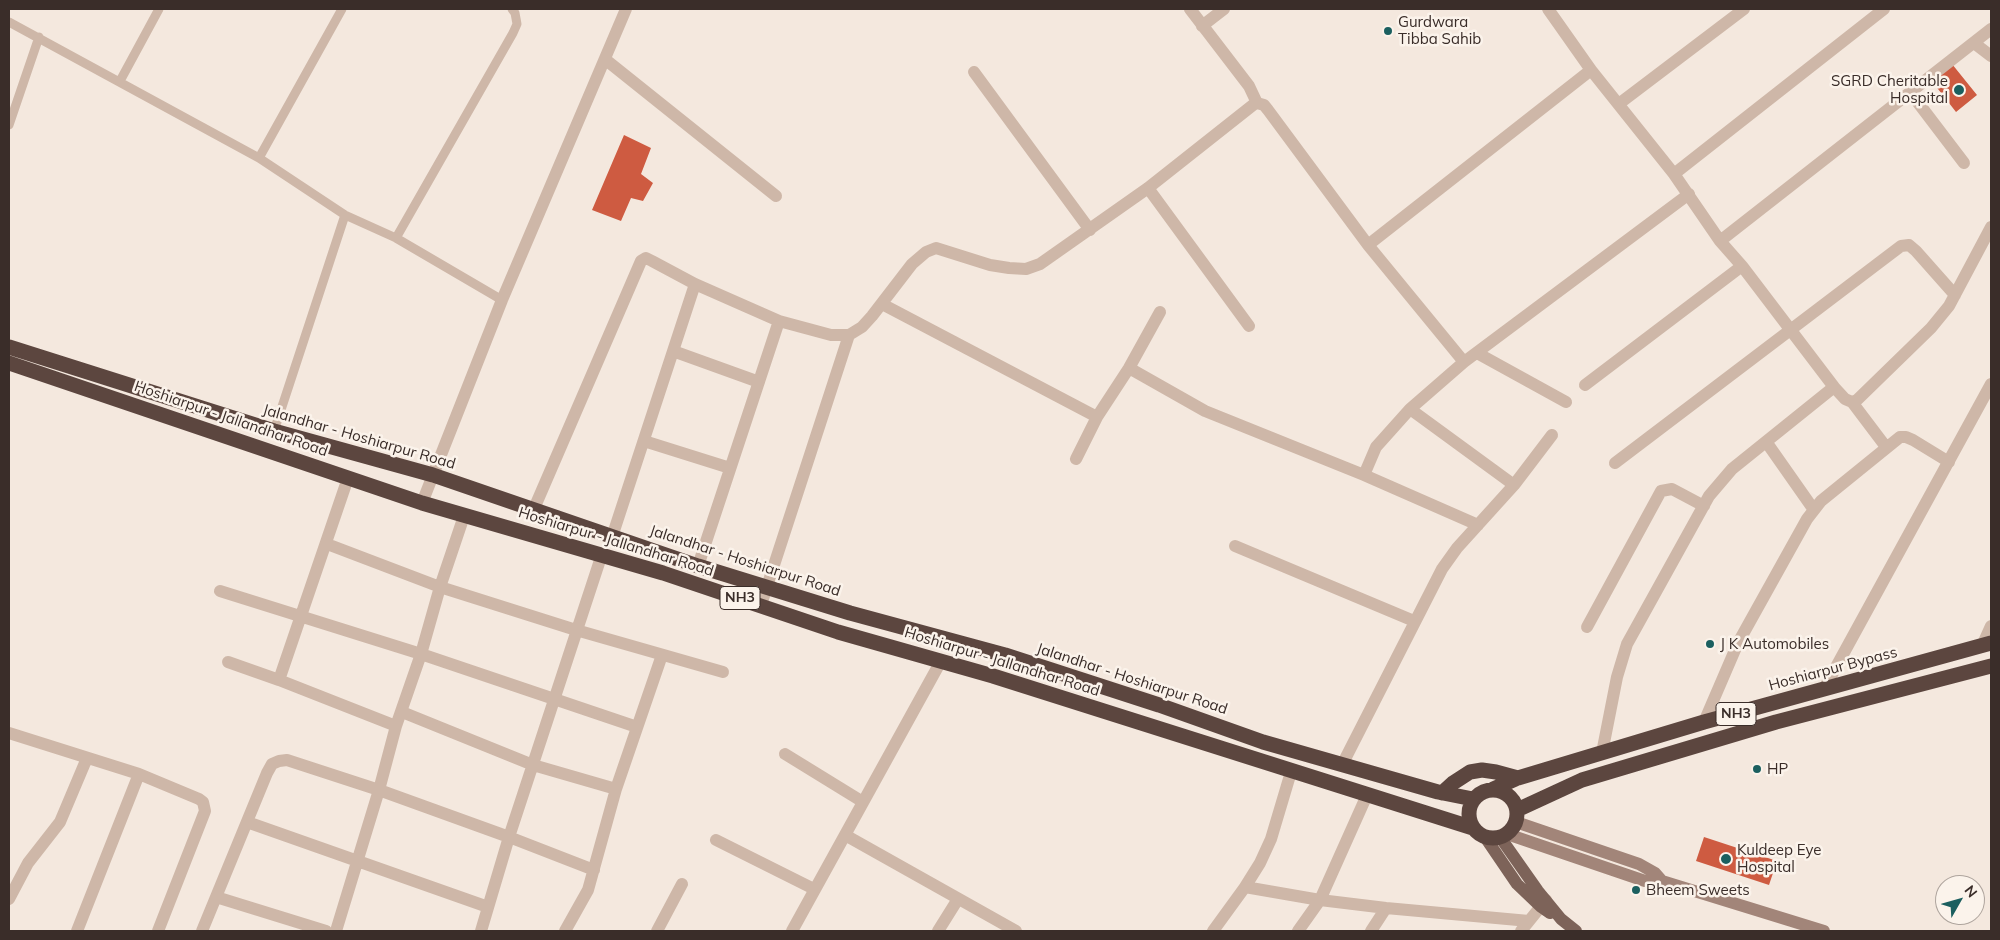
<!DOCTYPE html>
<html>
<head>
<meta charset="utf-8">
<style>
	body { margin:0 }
	#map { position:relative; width:2000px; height:940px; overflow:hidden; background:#f4e8de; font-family:Mulish,sans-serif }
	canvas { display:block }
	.frame { position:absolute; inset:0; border:10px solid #3a2d29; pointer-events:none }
	.north { position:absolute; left:1935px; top:875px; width:50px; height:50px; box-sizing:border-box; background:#fbf3eb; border:1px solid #aea49d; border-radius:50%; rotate:52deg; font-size:14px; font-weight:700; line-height:20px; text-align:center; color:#3a2d29 }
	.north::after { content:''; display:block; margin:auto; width:18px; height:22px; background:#1b5f5f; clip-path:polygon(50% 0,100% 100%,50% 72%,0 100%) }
</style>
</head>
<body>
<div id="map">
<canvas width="2000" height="940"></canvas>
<div class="frame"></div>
<div class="north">N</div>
</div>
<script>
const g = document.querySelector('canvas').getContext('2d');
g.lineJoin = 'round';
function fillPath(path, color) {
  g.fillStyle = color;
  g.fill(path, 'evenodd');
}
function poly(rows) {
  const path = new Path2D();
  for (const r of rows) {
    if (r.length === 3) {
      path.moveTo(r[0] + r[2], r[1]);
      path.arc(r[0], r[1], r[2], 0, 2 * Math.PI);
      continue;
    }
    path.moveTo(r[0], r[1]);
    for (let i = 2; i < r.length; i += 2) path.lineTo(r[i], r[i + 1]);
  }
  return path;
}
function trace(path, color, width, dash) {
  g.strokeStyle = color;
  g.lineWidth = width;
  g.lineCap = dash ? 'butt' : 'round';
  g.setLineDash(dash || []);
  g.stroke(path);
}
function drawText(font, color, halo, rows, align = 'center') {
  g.font = font + ' Mulish,sans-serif';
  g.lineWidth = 5;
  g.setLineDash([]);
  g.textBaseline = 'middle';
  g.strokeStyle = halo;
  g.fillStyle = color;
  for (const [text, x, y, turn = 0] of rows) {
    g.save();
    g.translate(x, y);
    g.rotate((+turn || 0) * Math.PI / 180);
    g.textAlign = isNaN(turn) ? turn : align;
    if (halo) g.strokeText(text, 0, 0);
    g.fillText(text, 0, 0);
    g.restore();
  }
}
const building = poly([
	[1952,64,1977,95,1956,112,1931,80],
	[624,135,651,148,641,174,653,183,643,201,631,198,621,221,592,210],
	[1704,837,1777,861,1769,885,1696,861]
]);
const lane = poly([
	[9,22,259,158,345,215,396,238,502,300],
	[120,81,159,9],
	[9,125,39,37],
	[259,158,342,9],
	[396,238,513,33,517,24,515,13,512,9],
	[274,431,345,215]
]);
const street = poly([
	[1190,9,1249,86,1257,103],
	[1202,26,1224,9],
	[1974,43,1991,56],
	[606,60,776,196],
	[1591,70,1674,174,1720,241,1742,266,1834,387,1732,469,1709,496,1627,644,1617,677,1602,753],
	[974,72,1090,230],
	[1910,92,1964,163],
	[1620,103,1744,9],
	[1674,174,1884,9],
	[1148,188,1249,326],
	[1720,241,1991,29],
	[882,304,1097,417],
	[673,351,759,382],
	[1477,353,1566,402],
	[1464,362,1689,194],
	[1129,368,1205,411,1364,475,1478,525],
	[1585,385,1742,266],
	[1834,387,1845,399,1852,402,1857,400,1931,328,1949,306,1991,227],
	[1852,402,1886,447],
	[644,441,730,468],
	[1767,443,1814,510],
	[1076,459,1097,417,1129,368,1160,312],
	[1615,463,1901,246,1909,245,1916,251,1955,295],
	[1364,475,1376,447,1410,409],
	[1514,485,1552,435],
	[422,503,502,300,626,9],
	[533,511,641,261,646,258,652,261,695,284,779,321],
	[612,537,695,284],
	[327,544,440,587,576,630,723,672],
	[1235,546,1414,621],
	[698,566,779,321,831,335,849,335,862,327,872,316,912,264,926,252,936,248,990,265,1009,268,1026,269,1040,264,1148,188,1253,105,1257,103,1264,105,1268,110,1368,245],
	[220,591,421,654,637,727],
	[761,605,849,335],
	[1587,627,1661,491,1672,489,1704,506],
	[1982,646,1991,626],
	[228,662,279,680,396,726],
	[279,680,348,478],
	[1824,689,1991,384],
	[402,712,533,765,616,789],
	[1704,722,1738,643,1807,519,1821,501,1900,437,1906,437,1913,440,1949,462],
	[9,733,139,774,199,799,203,802,205,811,158,931],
	[785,754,863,802],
	[1342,765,1442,569,1457,548,1514,485,1410,409,1464,362,1368,245,1591,70,1548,9],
	[247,822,488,907],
	[845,835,1016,931],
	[716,840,814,889],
	[1245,887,1320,900,1386,908,1529,921],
	[216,897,326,931],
	[9,899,28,863,60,822,87,758],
	[77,931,139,774],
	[202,931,267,773,272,764,279,761,287,760,379,790,509,837,594,870],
	[336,931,379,790,396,726,421,654,440,587,464,516],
	[481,931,509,837,602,554],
	[565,931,588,890,616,789,662,655],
	[657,931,682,884],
	[792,931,941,661],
	[938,931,958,899],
	[1213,931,1245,887,1260,863,1271,839,1291,772],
	[1298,931,1320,900,1367,795],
	[1371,931,1386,908],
	[1521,931,1546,900]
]);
const secondary = poly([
	[1516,822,1639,864,1655,873,1662,881],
	[1507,834,1645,881,1662,881,1824,931]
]);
const primary = poly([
	[1485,837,1517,884,1540,906,1550,913],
	[1500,837,1538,891,1561,919,1576,931]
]);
const highway = poly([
	[9,347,274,431,433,475,698,566,850,613,1005,655,1159,705,1263,742,1438,792,1473,799],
	[9,363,422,503,663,573,838,632,993,676,1473,828],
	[1493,789,1518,778,1704,722,1991,643],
	[1493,814,24],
	[1442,793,1453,783,1470,772,1482,770,1496,772,1518,778],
	[1517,810,1582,780,1776,722,1991,666]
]);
const markers = [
	[1388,31,5,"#1b5f5f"],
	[1959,90,6,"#1b5f5f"],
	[1710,644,5,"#1b5f5f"],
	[1757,769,5,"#1b5f5f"],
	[1726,859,6,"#1b5f5f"],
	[1636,890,5,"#1b5f5f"]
];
const shields = [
	[740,598,40],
	[1736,714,40]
];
const shieldNames = [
	["NH3",740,598],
	["NH3",1736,714]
];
const poiNames = [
	["Gurdwara",1398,22],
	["Tibba Sahib",1398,39],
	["SGRD Cheritable",1948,81,"right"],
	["Hospital",1948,98,"right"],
	["J K Automobiles",1720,644],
	["HP",1767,769],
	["Kuldeep Eye",1737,850],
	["Hospital",1737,867],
	["Bheem Sweets",1646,890]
];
const streetNames = [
	["Hoshiarpur - Jallandhar Road",231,419,19],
	["Jalandhar - Hoshiarpur Road",359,437,16],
	["Hoshiarpur - Jallandhar Road",616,542,17],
	["Jalandhar - Hoshiarpur Road",745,561,18],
	["Hoshiarpur - Jallandhar Road",1002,662,17],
	["Hoshiarpur Bypass",1833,669,-15],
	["Jalandhar - Hoshiarpur Road",1132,679,18]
];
fillPath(building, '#ce5b41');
trace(lane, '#ceb7a8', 9);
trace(street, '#ceb7a8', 12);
trace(secondary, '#a28579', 12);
trace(primary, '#7d6359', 12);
trace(highway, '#5c463f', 15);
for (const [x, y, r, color] of markers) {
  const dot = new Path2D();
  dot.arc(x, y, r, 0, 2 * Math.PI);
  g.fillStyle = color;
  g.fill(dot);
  trace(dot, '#fbf3eb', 2);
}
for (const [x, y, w] of shields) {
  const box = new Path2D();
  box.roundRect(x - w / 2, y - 11.5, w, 23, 4);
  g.fillStyle = '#fbf3eb';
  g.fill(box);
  trace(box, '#3a2d29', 1);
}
drawText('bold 14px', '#3a2d29', null, shieldNames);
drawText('15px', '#3a2d29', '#fbf3eb', poiNames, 'left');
drawText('15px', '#3a2d29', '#fbf3eb', streetNames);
</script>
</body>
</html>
